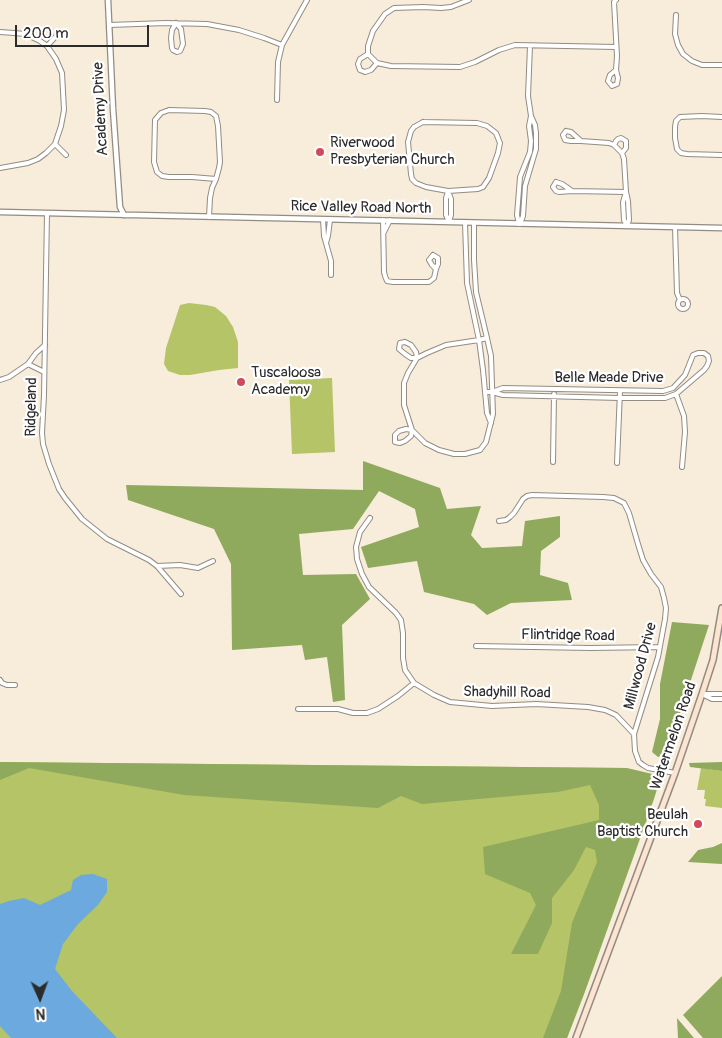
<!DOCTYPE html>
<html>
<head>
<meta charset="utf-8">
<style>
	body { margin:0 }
	#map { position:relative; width:722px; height:1038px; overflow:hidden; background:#f8ecdb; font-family:Pangolin,sans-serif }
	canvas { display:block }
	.north { position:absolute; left:15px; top:973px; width:50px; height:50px; -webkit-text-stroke:4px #fff; paint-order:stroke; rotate:178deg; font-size:14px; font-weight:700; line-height:20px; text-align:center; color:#2b2b2b }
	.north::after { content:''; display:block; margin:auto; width:18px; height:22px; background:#2b2b2b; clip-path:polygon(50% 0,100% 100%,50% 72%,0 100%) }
	.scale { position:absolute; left:15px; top:25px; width:134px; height:22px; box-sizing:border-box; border:2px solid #2b2b2b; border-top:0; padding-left:6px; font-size:15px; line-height:18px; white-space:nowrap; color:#2b2b2b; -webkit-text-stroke:4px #fff; paint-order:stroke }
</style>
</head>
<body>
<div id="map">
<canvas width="722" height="1038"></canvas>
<div class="north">N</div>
<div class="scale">200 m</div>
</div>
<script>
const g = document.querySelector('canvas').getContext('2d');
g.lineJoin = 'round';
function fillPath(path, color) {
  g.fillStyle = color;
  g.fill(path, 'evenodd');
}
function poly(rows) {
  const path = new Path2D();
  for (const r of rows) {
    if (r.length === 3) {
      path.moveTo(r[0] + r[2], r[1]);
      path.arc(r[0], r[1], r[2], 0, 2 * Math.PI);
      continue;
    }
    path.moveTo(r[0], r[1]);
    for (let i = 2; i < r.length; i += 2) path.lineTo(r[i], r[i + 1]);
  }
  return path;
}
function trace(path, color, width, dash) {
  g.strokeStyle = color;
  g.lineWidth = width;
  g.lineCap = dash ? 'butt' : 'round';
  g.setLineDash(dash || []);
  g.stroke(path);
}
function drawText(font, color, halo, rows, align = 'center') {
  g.font = font + ' Pangolin,sans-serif';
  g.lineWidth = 4.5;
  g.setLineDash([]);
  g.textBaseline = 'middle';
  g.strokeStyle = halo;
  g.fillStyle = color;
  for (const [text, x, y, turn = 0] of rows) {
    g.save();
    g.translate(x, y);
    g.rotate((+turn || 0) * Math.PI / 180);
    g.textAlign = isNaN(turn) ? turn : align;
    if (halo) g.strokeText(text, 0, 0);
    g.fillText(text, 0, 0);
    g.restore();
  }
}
const green = poly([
	[189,303,206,305,215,307,226,316,233,327,238,342,238,368,219,370,190,375,180,375,168,371,164,364,166,348,180,305],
	[332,378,335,452,292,454,289,380],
	[0,762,627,768,649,814,584,994,567,1038,0,1038],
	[701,768,722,771,722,808,705,806,706,799,704,799,705,790,697,790]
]);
const forest = poly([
	[363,461,440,488,447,509,481,506,471,535,482,548,522,546,525,521,560,516,560,537,541,551,540,575,568,583,572,600,511,603,487,615,474,604,424,592,417,561,368,568,361,547,419,527,415,509,379,491,353,529,299,534,303,575,356,574,370,599,342,625,345,700,333,702,327,657,305,660,302,645,232,650,231,564,214,529,128,500,126,485,363,490],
	[672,622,709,625,667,753,658,757,652,752,660,719,660,684],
	[0,762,627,768,661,776,654,799,584,994,567,1038,543,1038,561,991,572,923,597,862,595,850,586,847,574,870,552,898,552,923,538,954,511,954,536,905,530,893,485,874,483,847,599,820,599,805,590,785,558,792,422,804,401,796,378,808,184,795,29,768,0,780],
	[722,762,722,771,690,767,689,763],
	[722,843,722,864,688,862,698,850,713,847],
	[722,976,722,1038,703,1038,683,1015],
	[677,1018,694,1038,678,1038]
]);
const water = poly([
	[93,874,107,879,107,892,98,905,78,924,63,944,55,969,72,991,117,1038,11,1038,0,1026,0,904,9,901,24,898,40,905,71,890,73,880,81,875]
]);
const minor = poly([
	[616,0,614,2,617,56,616,70],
	[676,15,675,34,678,45,683,54,692,61,702,65,722,65],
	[176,23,181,29,183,44,181,49,180,51,177,52,173,50,172,48,171,38,172,30,176,23],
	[109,25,166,23,207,24,239,30,264,38,282,45],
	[0,32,14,33,25,34,40,41,47,46,56,59,62,73,64,110,61,126,55,144,46,153,38,159,28,163,0,168],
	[47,46,59,33],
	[368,54,360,59,358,64,360,70,365,72,371,70,377,63],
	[377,63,391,66,460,67,475,62,499,50,515,45,616,47],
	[377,63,368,54,368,46,373,31,385,14,394,8,423,7,441,8,451,7,469,0],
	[616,70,618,78,617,84,612,86,608,81,610,75,616,70],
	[277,100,278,62,282,45,307,0],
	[169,110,205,111,211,112,216,116,218,126,220,162,219,168,216,179,192,177,169,177,162,176,157,172,154,162,155,120,161,113,169,110],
	[722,117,702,116,680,117,676,121,675,127,675,138,677,149,681,153,687,154,722,155],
	[423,122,477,123,487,126,496,133,500,143,498,153,489,178,483,187,478,189,448,191,426,187,416,183,412,179,411,174,408,142,411,131,414,127,423,122],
	[566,131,571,132,581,141,571,141,565,140,563,135,566,131],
	[581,141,609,143,614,145,622,153,624,159,626,192,628,201,629,220,627,226],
	[55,144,66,155],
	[614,145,616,141,618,139,621,138,626,141,626,148,622,153],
	[556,182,562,184,572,191,559,192,556,191,553,187,556,182],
	[448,191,446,198,446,215,449,222],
	[448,191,451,199,451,215,449,222],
	[572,191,626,192],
	[626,192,623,202,624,220,627,226],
	[47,213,44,395,42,433,43,444,49,464,59,489,65,498,82,519,107,539,149,560,157,566,181,594],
	[209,217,210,198,212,188,216,179],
	[323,219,324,236,331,261,331,275],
	[383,220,384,272,385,276,387,281,393,282,429,282,434,278,436,269],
	[465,223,467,283,479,340,483,370,487,413,491,423],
	[474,223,474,260,476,292,487,338,491,356,493,414,486,442,480,450,465,454,454,454,439,450,425,443,412,430,404,405,404,383,408,373,417,358,427,353,446,345,479,340,487,338],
	[519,224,517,215,519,190,520,177,530,152,531,141,529,126,531,116],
	[520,224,523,216,525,186,536,149,536,133,535,125,531,116,528,96,530,46],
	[675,227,677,293,680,300],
	[384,232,390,220],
	[326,243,328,236,330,220],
	[433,255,438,258,438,264,436,269,432,265,429,260,433,255],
	[683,304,5],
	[405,342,411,345,416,352,417,358,411,358,405,354,399,349,400,343,405,342],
	[28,364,44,372],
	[0,380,9,377,28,364,36,353,45,345],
	[485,392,492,392,503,395,619,398,665,398,676,394,704,370,707,366,709,361,708,356,704,353,698,353,693,355,685,375,673,388,663,391,503,388,492,392],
	[676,394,684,416,685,432,682,467],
	[406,429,412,430,411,436,405,441,400,443,395,442,395,435,399,431,406,429],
	[553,462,554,394],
	[617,463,620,391],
	[370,518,360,532,356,547,357,559,362,574,369,587,396,613,401,620,403,633,403,658,405,670,414,683,434,695,450,702,492,706,536,704,588,707,605,710,616,715,634,734],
	[499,521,506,520,510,517,514,513,523,499,527,496,532,495,603,497,614,498,624,503,629,513,638,544,643,560,651,574,661,587,664,598,666,608,665,619,658,657,634,734,635,751,639,762,643,765,648,768,675,773],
	[157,566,180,565,198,568,213,561],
	[476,646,591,648,659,647],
	[0,680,2,683,7,685,15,685],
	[702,694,712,699,722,699],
	[704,694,722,694],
	[298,709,338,709,353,713,367,713,378,709,398,696,414,683]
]);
const tertiary = poly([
	[108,0,113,109,120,207,124,215],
	[0,212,722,228]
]);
const secondary = poly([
	[576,1038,675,773,702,694,713,660,722,608]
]);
const markers = [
	[320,152,5,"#d1495b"],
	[241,382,5,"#d1495b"],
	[698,824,5,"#d1495b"]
];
const streetNames = [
	["Academy Drive",101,109,-93],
	["Rice Valley Road North",361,208,1],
	["Belle Meade Drive",609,378],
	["Ridgeland",32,407,-89],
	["Flintridge Road",568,636,1],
	["Millwood Drive",641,666,-75],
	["Shadyhill Road",507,693,1],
	["Watermelon Road",674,736,-71]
];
const poiNames = [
	["Riverwood",330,143],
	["Presbyterian Church",330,160],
	["Tuscaloosa",251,373],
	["Academy",251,390],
	["Beulah",688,815,"right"],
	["Baptist Church",688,832,"right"]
];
fillPath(green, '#b4c467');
fillPath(forest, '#8faa5c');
fillPath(water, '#6ca9de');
trace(minor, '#928c83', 6);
trace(tertiary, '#928c83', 7);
trace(secondary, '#928c83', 8);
trace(minor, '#fff', 4);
trace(tertiary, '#fff', 4.5);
trace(secondary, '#fde4d0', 5);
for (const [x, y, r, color] of markers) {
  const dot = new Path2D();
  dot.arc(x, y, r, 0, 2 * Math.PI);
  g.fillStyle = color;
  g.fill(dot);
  trace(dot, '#fff', 2);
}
drawText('15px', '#2b2b2b', '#fff', streetNames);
drawText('15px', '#2b2b2b', '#fff', poiNames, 'left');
</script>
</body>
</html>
